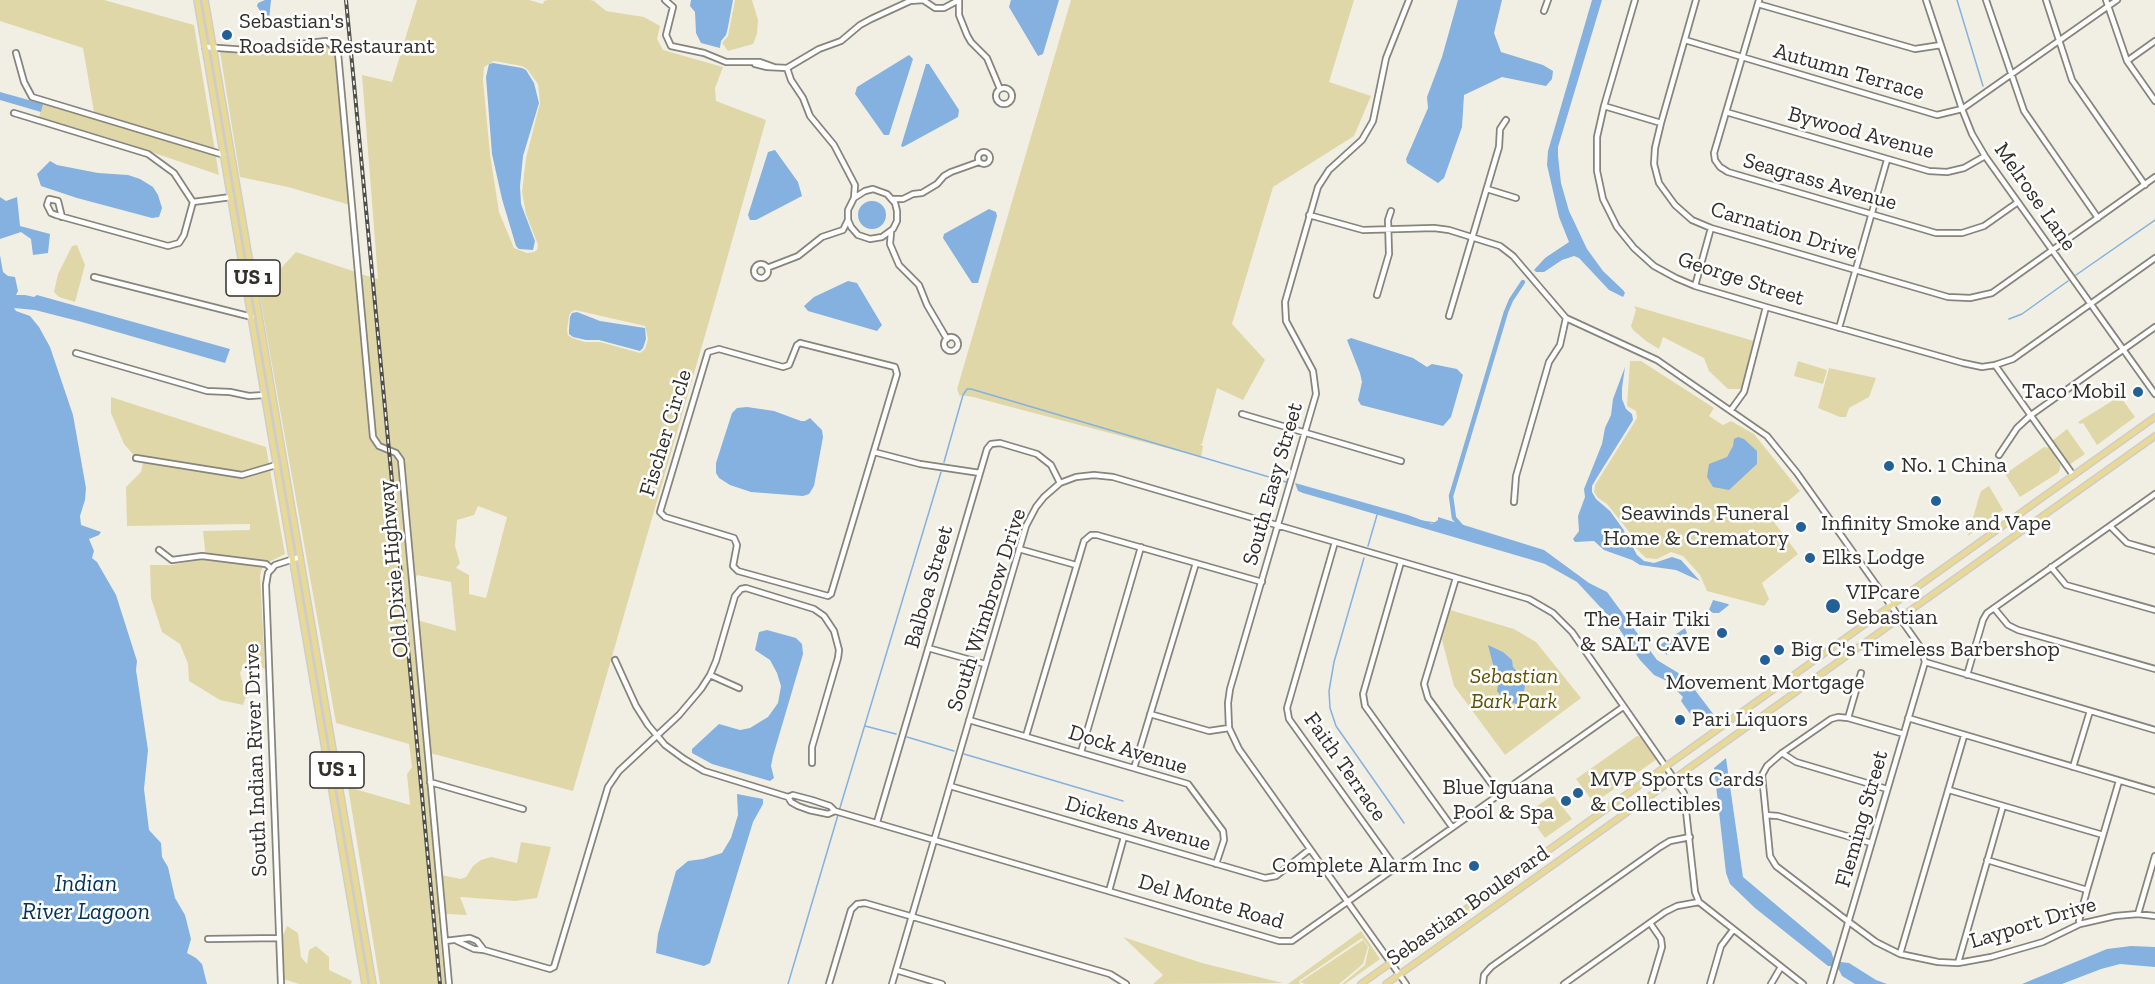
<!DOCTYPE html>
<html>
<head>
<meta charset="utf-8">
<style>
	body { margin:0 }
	canvas { display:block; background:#f1efe3 }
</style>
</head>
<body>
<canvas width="2155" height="984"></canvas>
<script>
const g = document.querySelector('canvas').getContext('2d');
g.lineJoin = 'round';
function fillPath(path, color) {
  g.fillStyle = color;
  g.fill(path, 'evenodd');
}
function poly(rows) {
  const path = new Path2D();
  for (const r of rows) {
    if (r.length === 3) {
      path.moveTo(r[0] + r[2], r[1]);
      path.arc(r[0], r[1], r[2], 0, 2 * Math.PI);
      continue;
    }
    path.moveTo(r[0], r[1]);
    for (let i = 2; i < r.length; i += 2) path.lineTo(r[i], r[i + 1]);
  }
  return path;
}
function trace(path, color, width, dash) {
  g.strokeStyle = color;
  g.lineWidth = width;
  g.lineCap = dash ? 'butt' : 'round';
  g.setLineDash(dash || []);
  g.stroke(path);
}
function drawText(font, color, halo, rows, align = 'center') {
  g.font = font + ' "Zilla Slab",serif';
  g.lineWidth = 5;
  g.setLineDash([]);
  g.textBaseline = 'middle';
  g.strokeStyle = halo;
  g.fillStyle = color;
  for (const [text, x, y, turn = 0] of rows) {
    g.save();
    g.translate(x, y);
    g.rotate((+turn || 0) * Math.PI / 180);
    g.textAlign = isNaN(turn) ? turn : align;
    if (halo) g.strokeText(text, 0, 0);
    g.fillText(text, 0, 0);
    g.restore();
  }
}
const green = poly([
	[0,0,104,0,194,25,219,175,119,141,39,117,43,104,95,118,83,48,0,21],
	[417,0,529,0,543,4,544,1,548,0,590,0,594,1,606,11,644,17,660,26,657,39,663,50,723,67,715,88,716,101,766,120,719,287,573,791,430,753,417,620,456,631,451,582,417,575,414,583,403,460,397,451,380,444,375,436,360,274,378,279,362,75,392,82],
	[494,61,522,66,527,69,538,84,540,103,526,158,522,192,526,214,538,245,537,250,534,252,527,253,514,248,499,212,490,154,483,80,484,67],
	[575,310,645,326,648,339,645,349,640,353,600,342,585,342,572,338,568,335,567,330,569,316,571,312],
	[478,506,507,517,486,598,469,594,469,575,456,568,460,563,455,546,457,520,474,515],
	[735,0,752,0,758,20,757,34,753,44,728,51,722,43,728,36],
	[1071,0,1354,0,1329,82,1371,96,1354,136,1273,187,1232,324,1265,360,1243,400,1217,388,1202,444,1200,444,1203,446,1201,457,973,397,961,395,960,397,957,389],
	[325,44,332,48,336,54,350,205,288,187,240,177,220,52,246,52],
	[77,245,85,265,75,302,59,297,54,292,58,274,72,246],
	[296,252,356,272,371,438,377,448,394,455,399,461,440,913,438,914,445,984,380,984,348,787,410,805,407,774,412,767,409,744,336,723,259,292],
	[1634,306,1754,341,1752,358,1743,389,1728,389,1709,371,1704,358,1663,337,1659,349,1646,341,1633,330,1631,326,1636,310],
	[1630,361,1641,361,1714,408,1709,416,1723,425,1731,421,1754,434,1800,491,1775,512,1771,518,1798,554,1762,583,1769,599,1764,606,1707,591,1700,575,1683,556,1671,552,1657,559,1646,558,1636,548,1630,533,1607,504,1598,498,1594,492,1595,485,1637,418,1636,411,1627,406],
	[1798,361,1827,370,1823,384,1794,376],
	[1829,368,1876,378,1869,397,1849,408,1846,417,1840,417,1818,408],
	[2120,396,2135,417,2097,445,2083,423,2080,424,2078,422],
	[111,397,266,447,285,554,263,565,260,575,265,669,245,662,240,673,246,696,243,705,220,700,189,681,188,664,180,644,162,632,151,598,150,565,172,565,206,559,203,531,250,530,250,524,127,526,126,487,141,472,143,463,138,460,124,444,111,413],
	[2067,429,2085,454,2069,465,2052,441],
	[2044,447,2050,448,2060,465,2060,469,2058,473,2020,497,2005,474],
	[1989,486,2003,510,1968,536,1978,500,1981,491],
	[1450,610,1514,629,1536,642,1581,698,1505,755,1454,686,1442,640],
	[1637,736,1641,737,1657,759,1594,803,1576,779],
	[1553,795,1572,819,1545,838,1527,813],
	[521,842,551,847,537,898,515,901,460,897,467,915,445,914,441,875,461,879,466,877,473,866,481,860,491,857,517,863],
	[287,926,298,933,301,957,307,964,309,950,316,946,329,957,329,970,352,981,351,984,299,984,283,979,282,938],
	[1361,931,1380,959,1345,984,1342,984,1365,965,1369,947,1362,938,1299,981,1300,984,1288,984],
	[1123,937,1202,963,1283,983,1153,984,1163,975],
	[1363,940,1368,947,1363,964,1339,984,1305,984,1300,982]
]);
const water = poly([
	[265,0,271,0,269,20,266,21,259,17,260,11,257,6,258,3],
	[691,0,733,0,728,27,726,35,721,41,720,48,701,43,696,33,695,12,690,6],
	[1011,0,1059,0,1043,54,1038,56,1009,7],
	[1458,0,1502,0,1494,33,1501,52,1543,65,1553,71,1552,79,1546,86,1502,77,1464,95,1462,127,1444,178,1438,183,1407,163,1406,159,1428,108,1427,97,1442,57],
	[1592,0,1602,0,1558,147,1558,156,1561,183,1569,211,1587,249,1603,271,1623,290,1625,293,1623,297,1609,290,1579,258,1574,256,1562,260,1544,272,1536,272,1534,270,1545,258,1569,242,1559,217,1547,165,1548,151],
	[909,55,913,59,889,135,884,135,855,94,857,87],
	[493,63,522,68,526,70,534,83,539,103,523,156,520,186,521,204,535,241,533,250,519,249,516,246,502,199,492,154,486,77,489,64],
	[926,64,929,64,959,110,958,117,903,147,901,146],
	[0,92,43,104,41,112,0,100],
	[775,150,798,182,802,196,756,220,750,220,748,215,768,152],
	[50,161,57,165,98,173,128,175,140,179,153,187,158,195,162,208,159,217,152,218,77,198,41,186,37,174],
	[0,197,6,201,17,197,20,226,50,234,48,253,33,255,31,239,21,232,0,239],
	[872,215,14],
	[989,209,996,212,997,216,978,283,972,283,943,238,944,234],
	[0,255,3,272,8,276,15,277,18,291,16,295,25,295,34,297,37,295,230,349,225,363,82,322,35,310,14,308,16,311,30,316,39,327,50,347,73,415,86,488,85,500,80,516,81,525,101,532,99,535,89,539,94,551,92,558,97,562,116,595,137,661,136,670,148,750,144,789,149,830,161,843,162,857,168,867,175,898,185,915,191,939,187,953,196,958,202,964,207,984,0,984],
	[848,281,857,283,882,325,877,331,808,311,804,306,814,297],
	[577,312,600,321,645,328,646,339,643,348,640,351,599,340,586,340,573,337,569,334,569,330,570,317,572,313],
	[1351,338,1413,358,1427,367,1432,364,1457,369,1463,375,1451,417,1443,426,1361,405,1358,400,1362,382,1360,373,1347,340],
	[1625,367,1622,388,1622,399,1626,409,1632,414,1633,420,1596,479,1592,486,1592,492,1596,499,1610,511,1623,529,1637,555,1644,561,1654,563,1672,557,1681,560,1700,581,1676,570,1640,565,1632,560,1604,550,1594,541,1575,542,1573,539,1579,531,1578,516,1585,497,1584,489,1602,444,1605,428,1611,415,1613,399],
	[747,407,774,411,801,421,805,421,810,418,822,430,823,437,814,486,809,494,803,496,751,492,730,485,719,478,716,473,716,463,732,413,737,408],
	[1738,437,1744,439,1757,451,1757,464,1729,490,1713,487,1707,477,1709,464,1727,457,1733,446,1734,439],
	[1295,483,1408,515,1432,524,1438,520,1438,517,1544,550,1589,583,1607,592,1657,660,1685,677,1714,715,1698,725,1681,701,1683,697,1667,681,1654,675,1640,660,1616,624,1577,582,1545,564,1529,559,1303,493,1298,491],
	[1713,600,1728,604,1729,605,1719,613,1713,613,1709,610],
	[1685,628,1687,633,1667,648,1667,655,1659,647,1660,645],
	[767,630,796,638,802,644,803,654,773,756,771,766,774,778,770,781,712,764,692,753,692,749,719,724,740,730,750,728,768,717,778,703,781,686,777,673,770,660,755,650,759,632],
	[1488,645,1503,652,1512,660,1513,667,1520,675,1525,686,1522,700,1516,704,1504,700,1497,691,1498,684],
	[1726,758,1743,877,1831,951,1834,960,1832,966,1828,966,1755,908,1730,884,1726,873,1714,768],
	[737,794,763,799,763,804,753,822,710,963,704,966,656,953,658,934,676,871,688,861,703,859,722,853,731,838,738,815],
	[2131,946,2155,947,2155,967,2120,964,2101,969,2062,984,2022,984,2107,949],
	[1840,962,1849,963,1876,980,1887,984,1855,984,1842,976,1838,968]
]);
const stream = poly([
	[1957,0,1983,86],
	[2076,275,2155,220],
	[2009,319,2022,314,2068,281],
	[944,462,963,395,967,389,971,389,1286,482],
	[1421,521,1434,523],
	[1368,546,1377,515],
	[1364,558,1334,662,1329,691,1330,708,1336,726,1404,823],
	[865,726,896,734],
	[907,737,954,751],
	[964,754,1123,801],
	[839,811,941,472],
	[788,984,838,815]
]);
const canal = poly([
	[1461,526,1454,518,1451,496,1506,312,1511,300,1523,282],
	[1705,713,1711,724]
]);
const minor = poly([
	[665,0,673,7,666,35,671,46,704,53,726,62,760,62,774,67],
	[923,0,935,8,944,8,959,0],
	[959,0,959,15,967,35,971,42,987,58,1000,89],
	[1635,0,1604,106,1597,137,1597,171,1603,199,1617,227,1634,248,1654,266,1676,278,1695,286,1766,307,1963,363,1982,367,1995,365,2013,359,2155,258],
	[1696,0,1661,123,1655,148,1654,164,1659,183,1675,205,1692,220,1711,228,1948,297,1970,298,1992,293,2155,177],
	[1759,0,1714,153,1715,160,1720,167,1728,172,1936,233,1962,233,1984,226,2018,202],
	[1926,0,1962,109,1972,134,1985,156,2155,394],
	[1986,0,2024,111,2098,218],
	[2046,0,2072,80,2145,185],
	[2106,0,2127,61,2155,101],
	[1758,4,1915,49,1941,45],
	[1544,11,1548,0],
	[1685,40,1937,115,1962,109,2117,0],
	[205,47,246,50,326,41,334,47,338,53,373,437,379,446,396,453,401,460,449,984],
	[16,53,24,82,32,97,224,155],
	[2127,61,2155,41],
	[755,64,767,67,787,68],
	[787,68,791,80,803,98,810,116,834,145,855,185,854,198,848,210,848,220,851,227,858,235,870,239,882,237,893,229,897,221,897,211,895,203,887,194,873,189,865,191,854,198],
	[787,68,819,49,841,41,860,25,871,19,910,1,923,0],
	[1004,96,8],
	[1604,106,1661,123],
	[1726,112,1929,171,1947,172,1964,168,1985,156],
	[14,113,148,154,174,173,193,202],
	[984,158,6],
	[1487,189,1516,198],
	[892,199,903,199,913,194,922,193,937,184,944,176,951,172,979,162],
	[193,202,231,197],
	[1309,215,1363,230,1434,228,1449,230,1500,246,1513,256,1566,318,1657,360,1767,436,1797,473,1921,648,1925,662,1830,984],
	[62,217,58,201,49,199,47,205,51,213,56,215,168,246,179,243,184,235,193,202],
	[891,232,890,244,899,265,919,285,927,305,947,339],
	[761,271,7],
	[767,268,798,256,822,237,843,230,848,220],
	[94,277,252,317],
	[1695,286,1711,228],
	[1377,295,1389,254,1388,220,1391,211],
	[1449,316,1499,147,1500,129,1506,120],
	[1839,328,1887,160],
	[951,344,7],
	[800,343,895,367,897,374,831,594,828,596,738,571,733,566,737,545,734,538,665,517,660,512,708,352,719,349,783,367,789,365,797,345,800,343],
	[76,353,207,391,230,392,249,396,264,395],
	[1995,365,2073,475],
	[1731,410,1744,392,1766,307],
	[1242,414,1401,461],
	[874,452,920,464,980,473],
	[1999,455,2017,428,2031,415,2155,327],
	[136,458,242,475,276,465],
	[1514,502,1516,476,1549,362,1560,345,1566,318],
	[2110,526,2127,543,2155,551],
	[1335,542,1287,708,1289,719,1396,868],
	[1019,549,1076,565],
	[159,550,172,560,202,556,266,564,272,569],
	[1401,562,1363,694,1365,706,1452,827],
	[2051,567,2066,585,2155,610],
	[1456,578,1424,684,1428,698,1499,794],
	[1994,608,2008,625,2018,630,2155,669],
	[928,648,985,664],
	[615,660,636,706,648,725,665,745,684,759,704,771,788,797,793,795,812,800,830,806,835,811,1279,941,1292,941,1623,707],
	[1925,662,2155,730],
	[710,675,739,688],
	[1967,675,1983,620,1987,613,2155,494],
	[1150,714,1209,731,1229,728],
	[1848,718,1861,673],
	[1908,718,2155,791],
	[969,720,1188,784,1223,831,1224,840,1216,864],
	[1904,734,1848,718,1838,717,1831,719,1782,753,1767,766,1762,775,1770,856,1776,866,1849,922,1876,942,1900,954,1938,962,1958,963,1991,957,2043,942,2080,924,2115,916,2138,914,2155,916],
	[1026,736,1084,541,1091,535,1097,535,1262,582],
	[1081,752,1141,547],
	[1782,753,1796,762,1887,789],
	[2073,767,2090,711],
	[1134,768,1196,563],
	[430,782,523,809],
	[950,786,1265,878,1276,876,1310,849],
	[1949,790,2103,835],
	[788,797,791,802,798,806,809,810,828,814,835,811],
	[1766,815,1778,816,1871,843],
	[877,822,987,449,991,444,1000,443,1037,454,1051,465,1060,483],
	[1987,860,2087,890],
	[1109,891,1124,837],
	[2138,914,2155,856],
	[1650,923,1661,939,1662,947,1651,984],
	[2080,924,2079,921,2087,890,2119,781],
	[208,939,279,938],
	[445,941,470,938,477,941,484,950],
	[457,941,474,949,484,950,550,969,554,967,608,787,619,771,679,715,701,689,710,675,716,661,735,596,741,589,746,588,814,609,824,616,834,631,839,650,838,658,812,747,812,763],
	[1900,954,1964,736],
	[1958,963,2003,806],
	[896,970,942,984],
	[281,984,266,585,268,573,275,565,300,557],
	[829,984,851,910,857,904,865,903,1110,974,1126,984],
	[892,984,1026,526,1036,507,1044,497,1060,483,1076,477,1094,475,1113,477,1529,599,1553,613,1572,632,1684,793,1695,892,1699,902,1803,984],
	[1406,984,1239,749,1229,728,1228,703,1230,689,1316,394,1313,371,1286,321,1285,302,1318,187,1329,170,1362,140,1373,121,1386,58,1409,0],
	[1483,984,1484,975,1491,967,1660,847,1670,841,1690,837],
	[1564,984,1665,912,1677,906,1699,902],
	[1710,984,1721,946,1733,930],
	[1771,984,1781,967]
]);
const major = poly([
	[197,0,365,984],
	[205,0,373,984],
	[1361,984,2155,417],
	[1386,984,2155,436]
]);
const rail = poly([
	[346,0,440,984]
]);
const markers = [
	[227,35,6,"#236097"],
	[2138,392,6,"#236097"],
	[1889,466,6,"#236097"],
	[1936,501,6,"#236097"],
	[1801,527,6,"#236097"],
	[1810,558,6,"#236097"],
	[1833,606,8,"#236097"],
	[1722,633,6,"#236097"],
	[1779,650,6,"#236097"],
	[1765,660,6,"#236097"],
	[1680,720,6,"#236097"],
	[1578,793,6,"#236097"],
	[1566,801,6,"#236097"],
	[1474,866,6,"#236097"]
];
const shields = [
	[253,278,54],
	[337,770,54]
];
const shieldNames = [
	["US 1",253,278],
	["US 1",337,770]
];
const poiNames = [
	["Sebastian's",239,22],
	["Roadside Restaurant",239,47],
	["Taco Mobil",2126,392,"right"],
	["No. 1 China",1901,466],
	["Seawinds Funeral",1789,514,"right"],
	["Home & Crematory",1789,539,"right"],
	["Infinity Smoke and Vape",1936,524,"center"],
	["Elks Lodge",1822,558],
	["VIPcare",1846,593],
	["Sebastian",1846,618],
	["The Hair Tiki",1710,620,"right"],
	["& SALT CAVE",1710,645,"right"],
	["Big C's Timeless Barbershop",1791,650],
	["Movement Mortgage",1765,683,"center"],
	["Pari Liquors",1692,720],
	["MVP Sports Cards",1590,780],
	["& Collectibles",1590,805],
	["Blue Iguana",1554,788,"right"],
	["Pool & Spa",1554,813,"right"],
	["Complete Alarm Inc",1462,866,"right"]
];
const streetNames = [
	["Autumn Terrace",1849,72,16],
	["Bywood Avenue",1861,133,15],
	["Seagrass Avenue",1820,182,16],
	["Melrose Lane",2035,197,55],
	["Carnation Drive",1784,231,17],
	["George Street",1741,279,18],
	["Fischer Circle",666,433,-73],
	["South Easy Street",1273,484,-74],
	["Old Dixie Highway",394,569,-95],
	["Balboa Street",929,587,-74],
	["South Wimbrow Drive",987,610,-72],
	["Dock Avenue",1128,750,17],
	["South Indian River Drive",256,760,-92],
	["Faith Terrace",1345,767,55],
	["Fleming Street",1862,819,-74],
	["Dickens Avenue",1138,824,16],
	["Del Monte Road",1211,902,16],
	["Sebastian Boulevard",1468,906,-35],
	["Layport Drive",2033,923,-17]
];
const parkNames = [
	["Sebastian",1514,677],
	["Bark Park",1514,702]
];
const waterNames = [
	["Indian",86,884],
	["River Lagoon",86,912]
];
fillPath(green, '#e0d7a9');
fillPath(water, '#84b1df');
trace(stream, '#84b1df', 1.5);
trace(canal, '#84b1df', 4.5);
trace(minor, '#87857b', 8);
trace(major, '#cecdcc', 8);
trace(minor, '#fff', 4.5);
trace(major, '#e8da95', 5);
trace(rail, '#514f49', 4);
trace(rail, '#fff', 1.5, [4.5]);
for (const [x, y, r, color] of markers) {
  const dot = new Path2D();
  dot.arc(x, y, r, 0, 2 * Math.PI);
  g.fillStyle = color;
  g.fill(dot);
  trace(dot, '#fff', 2);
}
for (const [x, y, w] of shields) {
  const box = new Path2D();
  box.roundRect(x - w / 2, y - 18, w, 36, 4.5);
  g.fillStyle = '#fff';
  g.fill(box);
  trace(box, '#31302b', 1.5);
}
drawText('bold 21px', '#31302b', null, shieldNames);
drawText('22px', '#31302b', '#fff', poiNames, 'left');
drawText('22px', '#31302b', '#fff', streetNames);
drawText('italic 22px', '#5f5101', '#fff', parkNames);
drawText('italic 24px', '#00325c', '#fff', waterNames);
</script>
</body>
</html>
